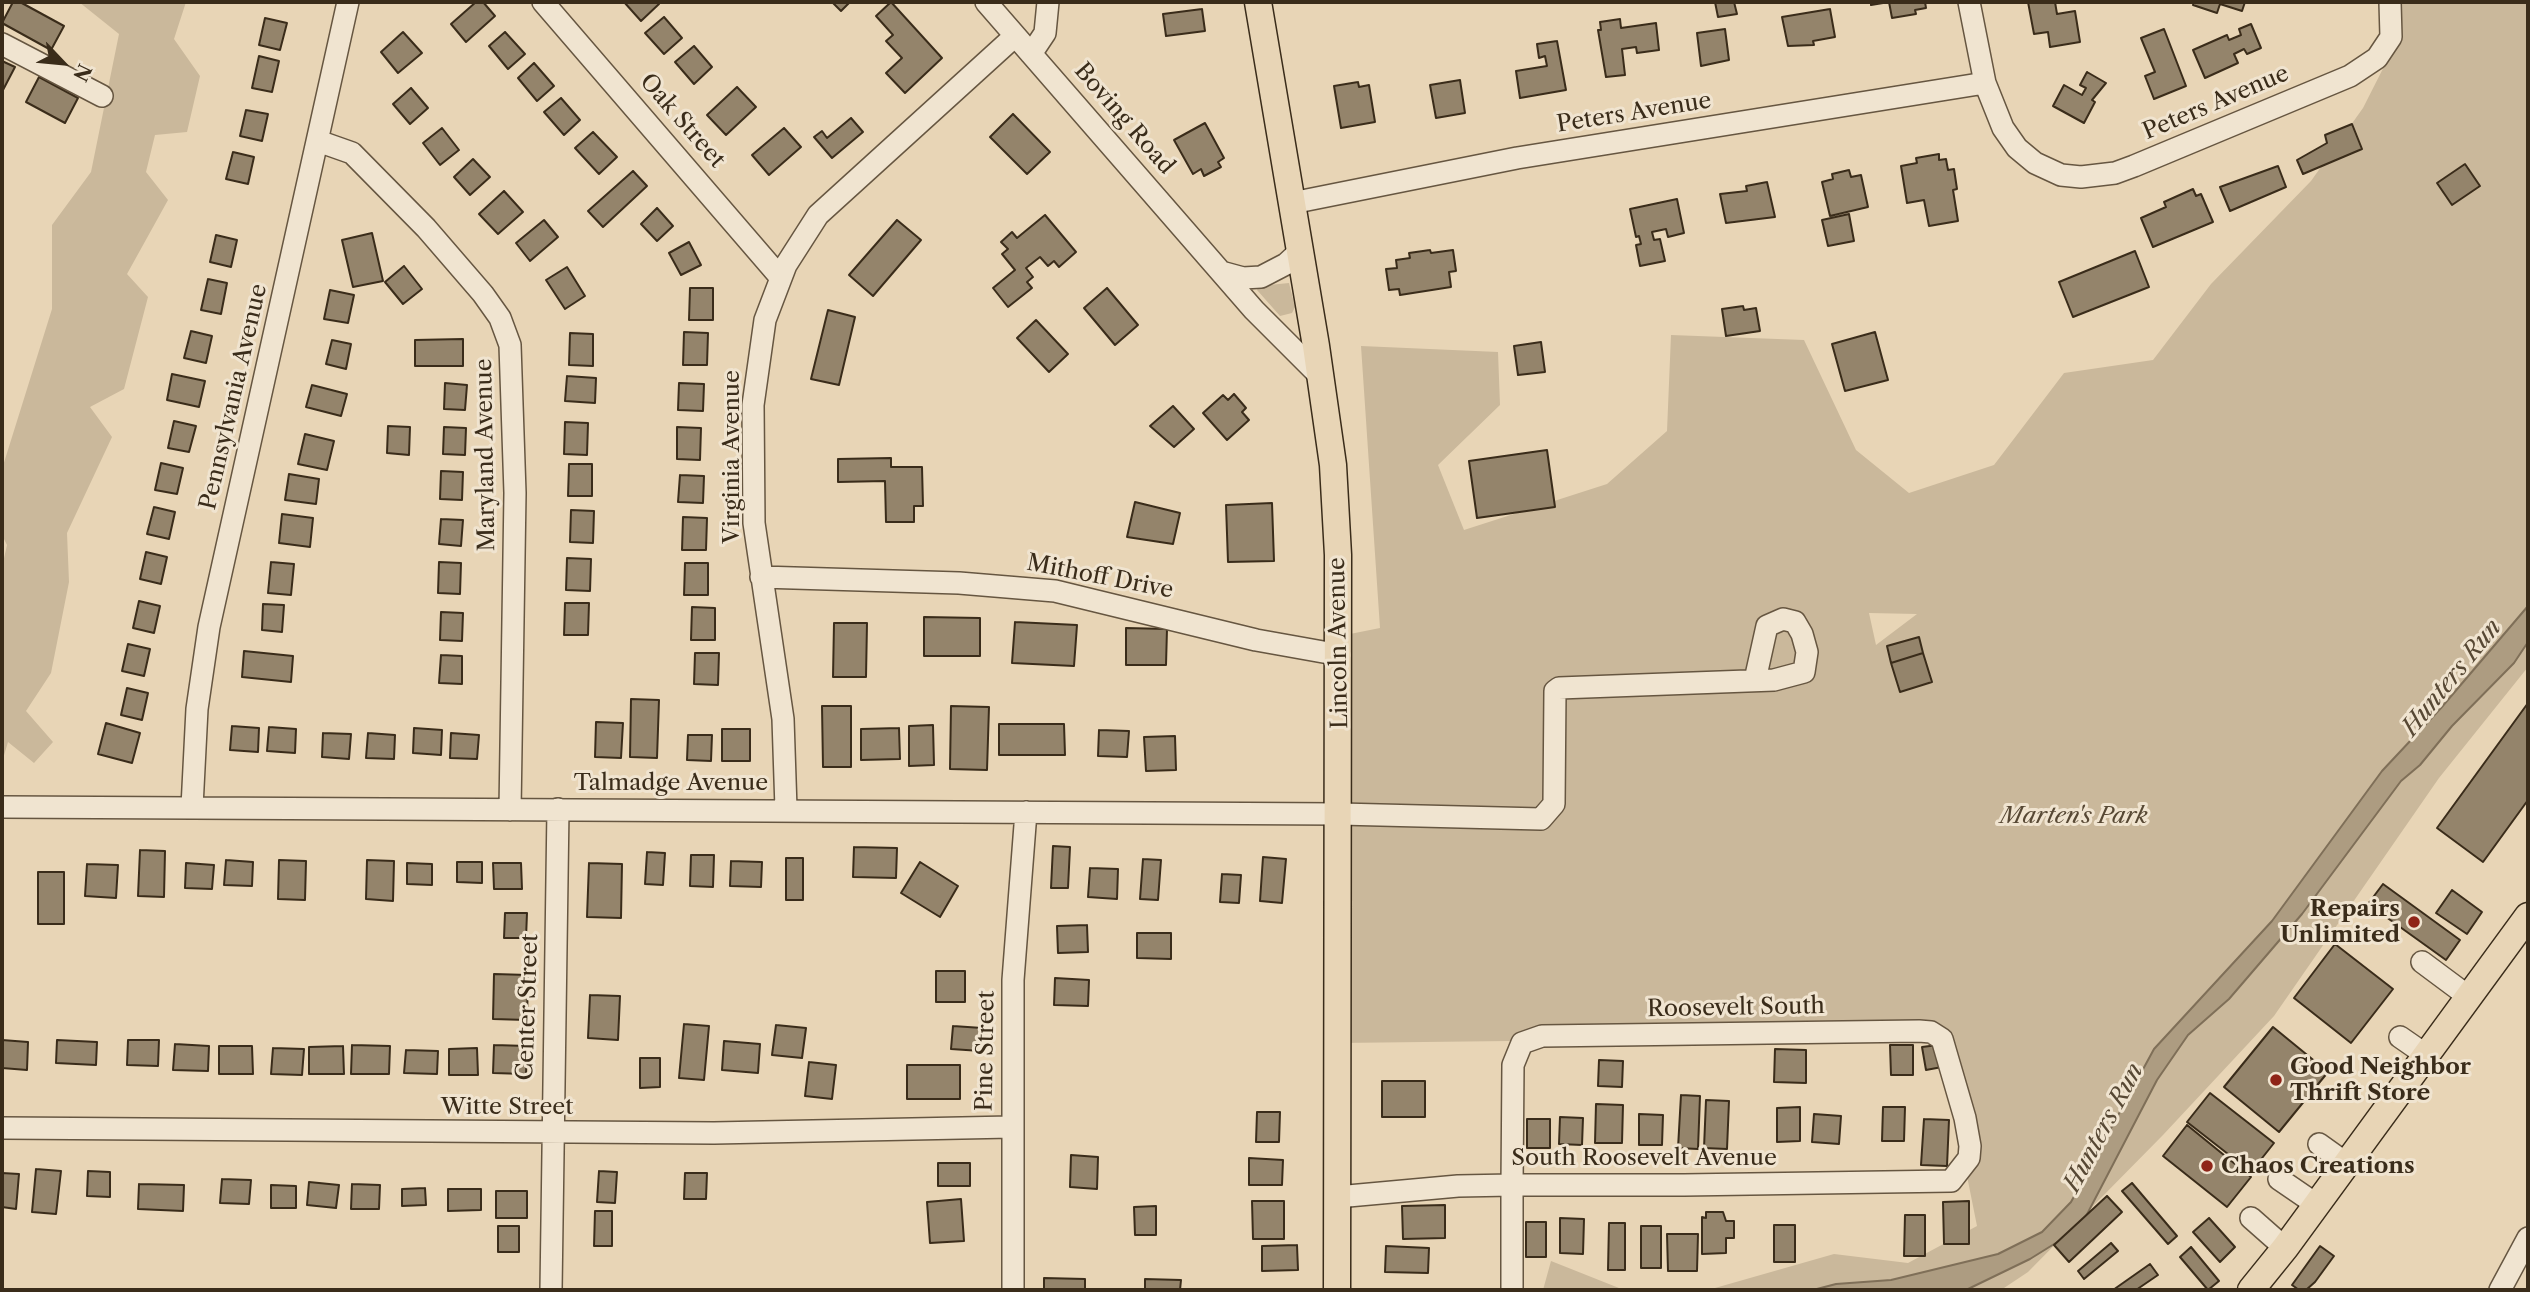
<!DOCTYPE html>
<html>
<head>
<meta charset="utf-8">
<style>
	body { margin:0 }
	#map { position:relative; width:2530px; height:1292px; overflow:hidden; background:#e8d5b6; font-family:"Libre Caslon Text",serif }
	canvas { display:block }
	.frame { position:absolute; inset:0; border:4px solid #3a2c1a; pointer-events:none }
	.north { position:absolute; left:28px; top:28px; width:70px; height:70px; -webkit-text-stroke:5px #f0e4d0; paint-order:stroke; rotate:116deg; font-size:19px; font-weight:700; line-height:28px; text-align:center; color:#3a2c1a }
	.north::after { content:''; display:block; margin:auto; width:24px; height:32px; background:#3a2c1a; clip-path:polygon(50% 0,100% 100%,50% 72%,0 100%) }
</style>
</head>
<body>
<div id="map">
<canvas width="2530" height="1292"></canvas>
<div class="frame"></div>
<div class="north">N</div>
</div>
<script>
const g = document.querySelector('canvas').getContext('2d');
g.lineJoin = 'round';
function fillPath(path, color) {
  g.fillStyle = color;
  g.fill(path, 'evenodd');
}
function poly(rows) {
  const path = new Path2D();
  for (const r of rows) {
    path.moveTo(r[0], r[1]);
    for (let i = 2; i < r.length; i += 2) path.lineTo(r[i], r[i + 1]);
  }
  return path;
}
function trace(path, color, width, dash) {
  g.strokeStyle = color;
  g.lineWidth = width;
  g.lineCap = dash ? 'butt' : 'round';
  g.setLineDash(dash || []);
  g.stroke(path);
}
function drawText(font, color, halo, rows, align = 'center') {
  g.font = font + ' "Libre Caslon Text",serif';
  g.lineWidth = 6;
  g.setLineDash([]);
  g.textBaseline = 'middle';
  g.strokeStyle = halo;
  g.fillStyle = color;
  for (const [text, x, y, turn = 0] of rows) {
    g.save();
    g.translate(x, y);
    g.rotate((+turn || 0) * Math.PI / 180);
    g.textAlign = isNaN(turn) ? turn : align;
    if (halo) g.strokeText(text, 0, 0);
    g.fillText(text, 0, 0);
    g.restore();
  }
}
const green = poly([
	[79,2,186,2,174,39,200,76,187,132,155,135,146,172,168,200,127,274,148,297,124,389,90,407,112,437,67,533,69,582,51,673,26,711,53,742,34,763,8,742,2,762,2,567,7,545,2,535,2,469,52,309,52,225,91,172,119,34],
	[2394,2,2528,2,2528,667,2439,778,2274,1016,2163,1135,2028,1272,2001,1290,1708,1290,1834,1254,1908,1263,1977,1226,1939,1036,1338,1043,1340,636,1380,628,1361,346,1498,352,1500,405,1438,465,1464,530,1607,484,1667,431,1671,335,1804,340,1856,450,1909,493,1994,465,2064,373,2153,360,2211,284,2311,181,2363,108,2398,39],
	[1869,613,1917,614,1876,645],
	[1289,283,1295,307,1292,313,1280,316,1257,290,1259,286],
	[1551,1261,1624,1290,1543,1290]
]);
const water = poly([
	[2528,606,2528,642,2514,663,2452,726,2420,765,2401,781,2302,914,2229,999,2188,1035,2157,1080,2084,1220,2067,1236,2030,1259,1966,1290,1813,1290,1836,1284,1891,1280,1998,1254,2042,1232,2071,1202,2154,1049,2272,921,2382,771,2441,708,2528,606]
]);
const building = poly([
	[13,2,20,2,64,26,51,50,2,23,13,2],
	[476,2,483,2,495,16,466,42,451,24,476,2],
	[624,2,657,2,659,4,641,21,624,2],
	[832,2,850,2,841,11,832,2],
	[891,2,942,58,905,93,886,73,902,58,886,41,893,35,876,16,891,2],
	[1715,2,1734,2,1737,14,1718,17,1715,2],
	[1871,2,1925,2,1926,8,1915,10,1916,14,1892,18,1889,2,1871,5,1871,2],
	[2028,2,2055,2,2057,14,2075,11,2080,42,2050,47,2048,32,2034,34,2028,2],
	[2194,2,2245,2,2242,11,2220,4,2217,13,2193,5,2194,2],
	[1202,9,1205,31,1166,36,1163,14,1202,9],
	[1830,9,1835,37,1813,41,1814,45,1788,46,1782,17,1830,9],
	[664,17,682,38,664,54,645,33,664,17],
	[265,18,287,23,280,50,259,45,265,18],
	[1620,19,1621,28,1656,23,1659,50,1637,53,1636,47,1622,49,1625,75,1606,77,1598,30,1601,30,1600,22,1620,19],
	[2251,24,2261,48,2247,54,2244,49,2234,54,2238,63,2205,78,2193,50,2227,35,2229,40,2241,35,2239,29,2251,24],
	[1725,29,1729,60,1701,66,1697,33,1725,29],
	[2164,29,2186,86,2154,99,2145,76,2155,72,2141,38,2164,29],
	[403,32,422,53,398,73,381,52,403,32],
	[505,32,525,54,508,69,489,46,505,32],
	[1557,41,1566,90,1520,98,1516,71,1547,66,1545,56,1539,58,1537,44,1557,41],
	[694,46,712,67,694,84,675,62,694,46],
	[259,56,279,61,272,92,252,88,259,56],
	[2,61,15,67,3,90,2,89,2,61],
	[534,63,554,86,537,101,518,78,534,63],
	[2087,72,2106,83,2092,100,2095,102,2084,123,2053,106,2064,85,2082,95,2086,88,2080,85,2087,72],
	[39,77,78,98,65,123,26,102,39,77],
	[1460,80,1465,113,1436,118,1430,85,1460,80],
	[1358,82,1359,87,1369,85,1375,122,1341,128,1334,86,1358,82],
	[737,87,756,107,726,135,707,115,737,87],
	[411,88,428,108,410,124,393,104,411,88],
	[561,98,580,120,564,135,544,112,561,98],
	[246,110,268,114,262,141,240,136,246,110],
	[1013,114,1050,152,1027,174,990,137,1013,114],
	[851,118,863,132,832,158,814,137,822,131,827,138,851,118],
	[1205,123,1224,158,1218,162,1221,167,1204,176,1201,169,1193,174,1174,140,1205,123],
	[2352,124,2362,149,2303,174,2297,160,2327,143,2325,135,2352,124],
	[442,128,459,150,440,165,423,143,442,128],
	[784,128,801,147,769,175,752,155,784,128],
	[593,132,617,157,599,174,575,148,593,132],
	[233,152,254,157,248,184,226,179,233,152],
	[1939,154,1939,160,1946,159,1948,170,1954,169,1957,189,1953,190,1958,221,1929,226,1924,200,1907,203,1901,166,1917,163,1916,158,1939,154],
	[473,159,490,177,470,195,454,177,473,159],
	[2465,164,2480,186,2452,205,2437,183,2465,164],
	[2278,166,2286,187,2230,211,2220,187,2278,166],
	[1849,170,1851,177,1861,175,1868,207,1830,216,1822,182,1833,179,1832,174,1849,170],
	[633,171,647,186,603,227,588,211,633,171],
	[1767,182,1775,217,1726,223,1720,194,1747,191,1746,186,1767,182],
	[2193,189,2196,196,2201,194,2213,222,2153,247,2141,218,2166,207,2164,202,2193,189],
	[504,191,523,212,498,234,479,214,504,191],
	[1677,199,1684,233,1668,237,1666,229,1652,232,1654,240,1660,239,1665,261,1640,266,1636,245,1641,244,1639,236,1636,237,1630,209,1677,199],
	[657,208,673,226,657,241,641,224,657,208],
	[1849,214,1854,241,1828,246,1822,220,1849,214],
	[1045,215,1076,252,1059,267,1054,261,1048,266,1040,257,1026,268,1033,277,1027,282,1032,288,1008,307,993,288,1015,270,1002,254,1008,249,1001,242,1012,232,1017,238,1045,215],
	[544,220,558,237,530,261,516,243,544,220],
	[897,220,921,240,873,296,849,275,897,220],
	[372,233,383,281,353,287,342,240,372,233],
	[216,235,237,240,231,267,210,262,216,235],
	[689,242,701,265,681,275,669,253,689,242],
	[1430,250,1431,253,1453,250,1456,271,1449,272,1451,287,1400,295,1399,289,1389,290,1386,269,1397,268,1396,260,1410,258,1409,253,1430,250],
	[2135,251,2149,287,2073,317,2059,282,2135,251],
	[404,266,422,289,403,304,385,282,404,266],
	[567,267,585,296,565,309,546,280,567,267],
	[208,279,227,283,221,314,201,310,208,279],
	[690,288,713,288,713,320,689,320,690,288],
	[1107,288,1138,325,1115,345,1084,308,1107,288],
	[330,290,354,295,348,323,324,319,330,290],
	[1743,306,1744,310,1756,308,1760,331,1726,336,1722,309,1743,306],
	[828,310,855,317,839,385,811,379,828,310],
	[1036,320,1068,354,1049,372,1017,338,1036,320],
	[191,331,212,336,206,363,184,358,191,331],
	[684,332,708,333,707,365,683,365,684,332],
	[1875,332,1888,380,1845,391,1832,344,1875,332],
	[570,333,593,334,593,366,569,365,570,333],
	[463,339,463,366,415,366,415,340,463,339],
	[332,340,351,344,346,369,326,364,332,340],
	[1541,342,1545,372,1518,375,1514,346,1541,342],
	[172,374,205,381,199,407,167,400,172,374],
	[567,376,596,378,595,403,565,401,567,376],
	[445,383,467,385,465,410,444,409,445,383],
	[679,383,704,384,703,411,678,410,679,383],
	[312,385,347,394,341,416,306,407,312,385],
	[1234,394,1246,408,1242,412,1249,420,1227,440,1203,413,1223,395,1228,400,1234,394],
	[1173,406,1194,429,1174,447,1150,426,1173,406],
	[174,421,196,426,189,452,168,448,174,421],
	[565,422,588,423,587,455,564,454,565,422],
	[388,426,410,427,409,455,387,453,388,426],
	[444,427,466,428,465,455,443,454,444,427],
	[677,427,701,428,700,460,677,459,677,427],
	[305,434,334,441,327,470,298,464,305,434],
	[1547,450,1555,507,1477,518,1469,461,1547,450],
	[891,458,891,467,922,467,923,506,914,506,914,522,886,522,885,481,838,482,838,459,891,458],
	[161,463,183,468,177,494,155,490,161,463],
	[569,464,592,464,592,496,568,496,569,464],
	[441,471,463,472,462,500,440,499,441,471],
	[289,474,319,479,316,504,285,500,289,474],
	[680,475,704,476,703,503,678,502,680,475],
	[1135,502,1180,513,1173,544,1127,537,1135,502],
	[1272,503,1274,561,1228,562,1226,505,1272,503],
	[154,507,175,512,169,539,147,534,154,507],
	[571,510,594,511,593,543,570,542,571,510],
	[282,514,313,518,310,547,279,543,282,514],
	[683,517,707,518,706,550,682,550,683,517],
	[441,519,463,520,461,546,439,544,441,519],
	[146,552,167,557,161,584,140,579,146,552],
	[567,558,591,559,590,591,566,590,567,558],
	[271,562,294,564,291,595,268,593,271,562],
	[439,562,461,563,460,594,438,593,439,562],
	[685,563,708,563,708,595,684,595,685,563],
	[139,601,160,606,154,633,133,628,139,601],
	[565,603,589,603,588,635,564,635,565,603],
	[263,604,284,605,282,632,262,630,263,604],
	[692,607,715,608,715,640,691,640,692,607],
	[441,612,463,613,462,641,440,640,441,612],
	[924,617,980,618,980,656,924,656,924,617],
	[1015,622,1077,625,1074,666,1012,663,1015,622],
	[834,623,867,623,866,677,833,677,834,623],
	[1126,628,1167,629,1166,665,1126,665,1126,628],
	[1919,637,1923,653,1891,663,1887,646,1919,637],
	[128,644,150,649,144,676,122,671,128,644],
	[244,651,293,656,291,682,242,677,244,651],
	[695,653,719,653,718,685,694,684,695,653],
	[1923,653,1932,682,1900,692,1891,663,1923,653],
	[441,655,462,656,462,684,439,683,441,655],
	[127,688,148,693,142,720,121,715,127,688],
	[631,699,659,700,657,758,630,757,631,699],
	[2528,703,2528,800,2483,862,2437,828,2528,703],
	[822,706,851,706,851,767,823,767,822,706],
	[951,706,989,707,987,770,950,769,951,706],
	[596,722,623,723,621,758,595,757,596,722],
	[106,723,140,733,132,763,98,754,106,723],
	[999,724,1064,724,1065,755,999,755,999,724],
	[933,725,934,765,909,766,909,726,933,725],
	[232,726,259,728,258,752,230,750,232,726],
	[269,727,296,729,295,753,267,751,269,727],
	[414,728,442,730,441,755,413,753,414,728],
	[899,728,900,759,861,760,861,729,899,728],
	[722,729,750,729,750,761,722,761,722,729],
	[1099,730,1129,731,1127,757,1098,756,1099,730],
	[323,733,351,734,349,759,322,757,323,733],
	[368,733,395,735,394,759,366,758,368,733],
	[451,733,479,735,477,759,450,758,451,733],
	[688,735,712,735,711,761,687,760,688,735],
	[1175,736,1176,770,1146,771,1144,737,1175,736],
	[1053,846,1070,847,1068,888,1051,888,1053,846],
	[854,847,897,848,896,878,853,877,854,847],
	[140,850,165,851,164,897,138,896,140,850],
	[647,852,665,853,663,885,645,884,647,852],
	[691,855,714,855,713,887,690,886,691,855],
	[1263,857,1286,859,1282,903,1260,901,1263,857],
	[786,858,803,858,803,900,786,900,786,858],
	[1143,859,1161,860,1158,900,1140,899,1143,859],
	[226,860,253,862,252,886,224,885,226,860],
	[279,860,306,861,305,900,278,899,279,860],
	[367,860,394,861,393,901,366,899,367,860],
	[731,861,762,862,761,887,730,886,731,861],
	[457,862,482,862,482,883,457,882,457,862],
	[920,862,958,886,940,917,901,893,920,862],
	[186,863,214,865,212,889,185,888,186,863],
	[407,863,432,864,432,885,407,884,407,863],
	[493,863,521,863,522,889,494,889,493,863],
	[589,863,622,864,621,918,587,917,589,863],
	[87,864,118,865,116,898,85,896,87,864],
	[1090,868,1118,869,1117,899,1088,897,1090,868],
	[38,872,64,872,64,924,38,924,38,872],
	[1222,874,1241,875,1239,903,1220,902,1222,874],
	[2383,884,2460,940,2446,960,2368,904,2383,884],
	[2452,890,2482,912,2467,934,2436,913,2452,890],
	[505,913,527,913,526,938,504,938,505,913],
	[1087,925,1088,952,1058,953,1057,926,1087,925],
	[1137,933,1171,933,1171,959,1137,958,1137,933],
	[2335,944,2393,989,2351,1043,2294,998,2335,944],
	[936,971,965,971,965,1002,936,1002,936,971],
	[494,974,528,975,527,1020,493,1019,494,974],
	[1055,978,1089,980,1088,1006,1054,1005,1055,978],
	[590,995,620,996,618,1040,588,1038,590,995],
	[684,1024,709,1026,704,1080,679,1078,684,1024],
	[776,1025,806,1028,802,1058,772,1055,776,1025],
	[953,1026,982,1028,981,1051,951,1049,953,1026],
	[2273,1027,2328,1072,2279,1132,2224,1087,2273,1027],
	[2,1040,28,1042,27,1070,2,1068,2,1040],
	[57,1040,97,1042,96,1065,56,1063,57,1040],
	[128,1040,159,1040,158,1066,127,1065,128,1040],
	[724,1041,760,1044,758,1073,722,1070,724,1041],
	[175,1044,209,1046,208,1071,173,1070,175,1044],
	[352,1045,390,1046,389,1074,351,1074,352,1045],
	[494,1045,527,1046,526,1074,493,1073,494,1045],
	[1890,1045,1913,1045,1913,1075,1891,1075,1890,1045],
	[1938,1045,1942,1067,1926,1070,1922,1047,1938,1045],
	[219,1046,252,1046,253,1074,219,1074,219,1046],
	[343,1046,344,1074,309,1074,309,1047,343,1046],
	[273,1048,304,1049,302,1075,271,1074,273,1048],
	[477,1048,478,1075,449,1075,449,1049,477,1048],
	[1775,1049,1806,1050,1806,1083,1774,1082,1775,1049],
	[406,1050,438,1051,437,1074,404,1073,406,1050],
	[640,1058,660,1058,660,1087,640,1088,640,1058],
	[1599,1060,1623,1061,1622,1087,1598,1086,1599,1060],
	[809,1062,836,1065,832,1099,805,1096,809,1062],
	[907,1065,960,1065,960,1099,907,1099,907,1065],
	[1382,1081,1425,1081,1425,1117,1382,1117,1382,1081],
	[2210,1093,2274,1143,2251,1172,2187,1122,2210,1093],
	[1681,1095,1700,1096,1698,1149,1678,1148,1681,1095],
	[1706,1100,1729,1101,1727,1149,1704,1148,1706,1100],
	[1596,1104,1623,1105,1622,1143,1595,1143,1596,1104],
	[1800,1107,1800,1141,1777,1142,1777,1108,1800,1107],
	[1883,1107,1905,1107,1904,1141,1882,1141,1883,1107],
	[1257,1112,1280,1112,1279,1142,1256,1142,1257,1112],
	[1639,1114,1663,1115,1662,1145,1639,1145,1639,1114],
	[1814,1114,1841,1116,1839,1144,1812,1142,1814,1114],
	[1560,1117,1583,1118,1582,1145,1559,1144,1560,1117],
	[1527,1119,1550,1119,1550,1148,1527,1148,1527,1119],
	[1924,1119,1949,1120,1947,1166,1921,1165,1924,1119],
	[2187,1125,2251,1177,2227,1207,2163,1156,2187,1125],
	[1071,1155,1098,1157,1097,1189,1070,1187,1071,1155],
	[1249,1158,1283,1160,1282,1185,1249,1185,1249,1158],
	[938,1163,970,1163,970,1186,938,1186,938,1163],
	[36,1169,61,1171,56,1214,32,1212,36,1169],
	[88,1171,110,1172,110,1197,87,1196,88,1171],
	[599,1171,617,1172,615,1203,597,1202,599,1171],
	[2,1173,19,1174,16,1209,2,1207,2,1173],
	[685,1173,707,1173,706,1199,684,1199,685,1173],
	[222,1179,251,1180,249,1204,220,1203,222,1179],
	[309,1182,339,1185,336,1208,307,1205,309,1182],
	[2132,1183,2177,1236,2168,1244,2122,1191,2132,1183],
	[139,1184,184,1185,183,1211,138,1209,139,1184],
	[352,1184,380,1185,379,1209,351,1209,352,1184],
	[271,1185,296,1186,296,1208,271,1208,271,1185],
	[425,1188,426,1205,402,1206,402,1189,425,1188],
	[448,1189,481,1189,481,1210,448,1211,448,1189],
	[496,1191,527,1191,527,1218,496,1218,496,1191],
	[2107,1196,2122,1212,2069,1262,2054,1245,2107,1196],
	[961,1199,964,1241,930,1243,927,1202,961,1199],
	[1252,1201,1284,1201,1284,1239,1253,1239,1252,1201],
	[1969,1201,1969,1244,1944,1244,1943,1202,1969,1201],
	[1445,1205,1445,1238,1403,1239,1402,1206,1445,1205],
	[1156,1206,1156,1235,1135,1235,1134,1207,1156,1206],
	[595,1211,612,1211,612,1246,594,1246,595,1211],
	[1706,1212,1723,1212,1726,1221,1734,1221,1734,1238,1726,1238,1726,1253,1702,1254,1702,1217,1706,1218,1706,1212],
	[1905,1215,1925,1215,1925,1256,1904,1256,1905,1215],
	[1560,1218,1584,1219,1583,1254,1560,1253,1560,1218],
	[2209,1218,2235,1247,2220,1262,2193,1232,2209,1218],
	[1526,1222,1546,1222,1546,1257,1526,1257,1526,1222],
	[1609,1223,1625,1223,1625,1270,1608,1270,1609,1223],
	[1774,1225,1795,1225,1795,1262,1774,1262,1774,1225],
	[498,1226,519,1226,519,1252,498,1252,498,1226],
	[1641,1226,1661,1226,1661,1268,1641,1268,1641,1226],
	[1667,1234,1698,1234,1697,1271,1668,1271,1667,1234],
	[2111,1243,2118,1251,2084,1279,2078,1271,2111,1243],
	[1297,1245,1298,1270,1262,1271,1262,1246,1297,1245],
	[1386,1246,1429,1248,1428,1273,1385,1272,1386,1246],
	[2320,1246,2334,1256,2315,1282,2306,1290,2299,1290,2292,1285,2320,1246],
	[2191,1247,2219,1281,2208,1290,2180,1257,2191,1247],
	[2150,1264,2158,1275,2136,1290,2113,1290,2150,1264],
	[1044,1278,1085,1279,1085,1290,1044,1290,1044,1278],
	[1145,1279,1181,1280,1180,1290,1145,1290,1145,1279]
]);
const minor = poly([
	[543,2,780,277],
	[986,2,1254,310,1321,377],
	[1969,2,1985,83,2003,128,2017,148,2035,163,2061,175,2081,177,2115,173,2134,166,2350,76,2377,58,2391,37,2390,2],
	[2,44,102,96],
	[1031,54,1045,33,1048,2],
	[318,141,352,153,426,228,483,294,500,318,510,345,515,493,510,810],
	[1292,203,1517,158,1985,83],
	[1221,272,1243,278,1261,277,1286,264,1300,251],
	[761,577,959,583,1055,591,1256,640,1340,655],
	[2,807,1340,814,1541,819,1554,804,1555,691,1559,688,1774,680,1804,672,1807,652,1802,634,1795,622,1783,619,1767,626,1755,680],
	[192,807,197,709,209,627,348,2],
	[786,809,783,719,754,523,753,405,765,320,786,265,818,215,1015,36],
	[2422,962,2469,997],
	[2400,1037,2426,1055],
	[2,1128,714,1133,1011,1127],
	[2319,1144,2347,1164],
	[2279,1179,2317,1205],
	[1337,1197,1458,1186,1512,1185,1684,1185,1951,1181,1969,1158,1970,1146,1965,1118,1942,1039,1931,1032,1919,1031,1542,1036,1522,1043,1513,1065,1512,1185,1512,1290],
	[2251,1218,2285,1248],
	[551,1290,558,809],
	[1013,1290,1013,980,1026,812],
	[2500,1290,2528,1238]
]);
const major = poly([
	[1258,2,1316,346,1333,465,1338,555,1337,1290],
	[2251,1290,2285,1248,2528,916]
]);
const markers = [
	[2414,922,7,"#8f2418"],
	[2276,1080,7,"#8f2418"],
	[2207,1166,7,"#8f2418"]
];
const streetNames = [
	["Peters Avenue",2216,103,-23],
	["Peters Avenue",1634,113,-9],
	["Boving Road",1124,119,49],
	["Oak Street",682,121,49],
	["Pennsylvania Avenue",234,397,-77],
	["Maryland Avenue",486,455,-91],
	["Virginia Avenue",732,457,-90],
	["Mithoff Drive",1100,577,11],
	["Lincoln Avenue",1339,643,-91],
	["Talmadge Avenue",671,783],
	["Center Street",528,1007,-88],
	["Roosevelt South",1736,1008,-1],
	["Pine Street",986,1051,-89],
	["Witte Street",507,1107],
	["South Roosevelt Avenue",1644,1158]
];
const parkNames = [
	["Marten's Park",2074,816]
];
const poiNames = [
	["Repairs",2400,909,"right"],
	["Unlimited",2400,935,"right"],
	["Good Neighbor",2290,1067],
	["Thrift Store",2290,1093],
	["Chaos Creations",2221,1166]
];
const waterNames = [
	["Hunters Run",2452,678,-51],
	["Hunters Run",2104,1128,-62]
];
fillPath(green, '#cab89b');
fillPath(water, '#ad9c81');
trace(water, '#7f6f58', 2);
fillPath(building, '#94846b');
trace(building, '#3a2c1a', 2);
trace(minor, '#665641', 24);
trace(major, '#3a2c1a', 29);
trace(minor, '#f0e4d0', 21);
trace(major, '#e8d5b6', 26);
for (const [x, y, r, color] of markers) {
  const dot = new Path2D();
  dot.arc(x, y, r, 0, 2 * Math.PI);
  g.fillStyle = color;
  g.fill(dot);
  trace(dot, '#f0e4d0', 2.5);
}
drawText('23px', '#3a2c1a', '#f0e4d0', streetNames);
drawText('italic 23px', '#574834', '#f0e4d0', parkNames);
drawText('bold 23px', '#3a2c1a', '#f0e4d0', poiNames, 'left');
drawText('italic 24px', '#574834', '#f0e4d0', waterNames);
</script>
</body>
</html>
